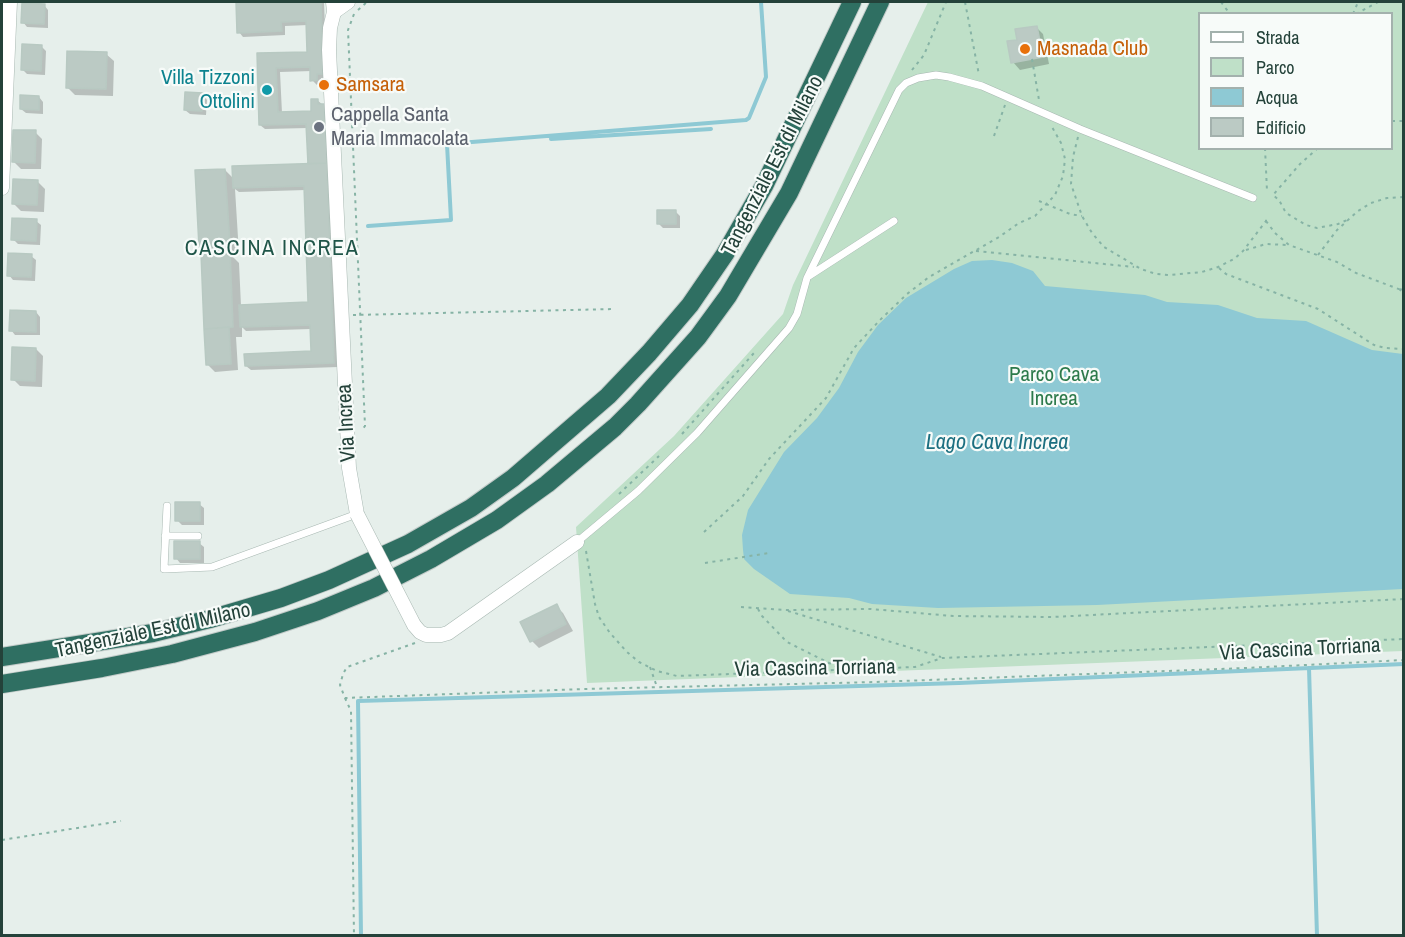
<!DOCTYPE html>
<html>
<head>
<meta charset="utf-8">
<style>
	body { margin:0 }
	#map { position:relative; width:1405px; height:937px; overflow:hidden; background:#e6efeb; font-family:"Archivo Narrow",sans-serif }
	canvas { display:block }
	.frame { position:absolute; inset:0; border:3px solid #24423a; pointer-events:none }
	.legend { position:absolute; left:1198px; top:12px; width:195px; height:138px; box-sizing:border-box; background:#f7fbf9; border:2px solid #a3b1ad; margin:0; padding:8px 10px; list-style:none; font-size:18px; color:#24423a }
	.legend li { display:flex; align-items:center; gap:12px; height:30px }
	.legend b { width:30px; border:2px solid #a3b1ad }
</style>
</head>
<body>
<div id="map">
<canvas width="1405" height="937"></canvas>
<div class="frame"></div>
<ul class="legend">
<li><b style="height:8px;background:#fff"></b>Strada</li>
<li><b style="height:16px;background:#bfe0c8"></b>Parco</li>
<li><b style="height:16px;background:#8ec9d4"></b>Acqua</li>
<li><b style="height:16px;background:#bbcac4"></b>Edificio</li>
</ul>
</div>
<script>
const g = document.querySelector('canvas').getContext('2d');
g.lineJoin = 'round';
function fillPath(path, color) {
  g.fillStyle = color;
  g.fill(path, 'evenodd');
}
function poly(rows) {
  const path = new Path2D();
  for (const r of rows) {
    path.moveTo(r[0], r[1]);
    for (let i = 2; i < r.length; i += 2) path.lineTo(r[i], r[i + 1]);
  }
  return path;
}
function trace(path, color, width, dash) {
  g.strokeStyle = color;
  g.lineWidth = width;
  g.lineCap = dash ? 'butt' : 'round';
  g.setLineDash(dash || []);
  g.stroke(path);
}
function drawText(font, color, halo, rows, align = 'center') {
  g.font = font + ' "Archivo Narrow",sans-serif';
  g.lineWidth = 4.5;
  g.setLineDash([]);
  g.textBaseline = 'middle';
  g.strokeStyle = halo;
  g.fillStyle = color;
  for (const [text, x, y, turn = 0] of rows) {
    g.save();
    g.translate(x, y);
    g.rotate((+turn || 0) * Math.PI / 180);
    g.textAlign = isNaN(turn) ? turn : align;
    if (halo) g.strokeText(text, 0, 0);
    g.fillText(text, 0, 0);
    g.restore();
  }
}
const green = poly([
	[928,2,1403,2,1403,651,587,683,576,527,674,436,783,314,793,285],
	[1200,14,1392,14,1392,148,1200,148]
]);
const water = poly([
	[992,260,1012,263,1033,271,1045,286,1145,295,1167,302,1218,305,1257,318,1306,321,1372,350,1403,354,1403,589,1097,605,938,608,872,604,849,598,790,594,754,569,744,559,743,550,742,535,748,510,784,452,817,418,839,388,858,352,878,325,906,298,954,269,972,261]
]);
const shadow = poly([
	[238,2,323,2,324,3,327,78,321,78,321,84,317,85,312,80,312,71,280,72,282,113,313,112,317,100,329,110,338,367,251,370,246,366,312,353,311,329,246,331,242,327,242,337,236,337,238,370,215,372,207,364,209,254,201,246,225,170,234,179,309,165,308,128,265,129,260,125,258,55,309,53,308,25,285,26,285,35,243,37,239,32],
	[235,189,239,192,306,190,310,304,241,306,239,263,231,255,239,254],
	[44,5,48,10,48,28,27,27,23,22],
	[1036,27,1043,34,1049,64,1020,70,1013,62,1019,41],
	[41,46,46,51,45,75,27,74,23,70],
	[106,54,114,61,113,96,75,95,67,87],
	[203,95,207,100,206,115,190,114,185,110],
	[39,97,43,102,43,114,26,113,21,109],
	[35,132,42,139,41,169,21,169,13,161],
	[38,182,45,189,44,212,21,211,14,204],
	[675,211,680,216,680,228,663,228,658,223],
	[36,221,41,225,40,245,18,244,13,239],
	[31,256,36,260,35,281,13,280,9,275],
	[36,312,40,317,40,335,15,335,11,330],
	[36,349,43,356,42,387,20,386,13,379],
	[199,504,204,508,204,525,182,525,177,520],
	[199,543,204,547,204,563,180,563,176,558],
	[556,606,563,613,573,631,539,648,532,641]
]);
const stream = poly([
	[551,139,711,129],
	[368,226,451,220,447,144,746,120,749,118,766,77,761,2],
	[1309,668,1317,936],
	[361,936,358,701,959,683,1404,664]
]);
const building = poly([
	[236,2,321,2,323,74,317,74,317,80,310,81,310,67,276,68,278,112,311,111,311,99,318,99,318,104,325,104,327,163,308,164,306,124,259,125,257,53,307,52,306,21,281,22,282,31,237,33,236,2],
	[22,3,45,4,44,24,21,23,22,3],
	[1037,26,1043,57,1011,63,1007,41,1017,40,1015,29,1037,26],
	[22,44,42,45,41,71,21,70,22,44],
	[67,51,107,52,106,89,66,88,67,51],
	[185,92,203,93,202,111,184,110,185,92],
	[20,95,39,96,39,110,20,109,20,95],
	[13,130,36,130,35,163,12,162,13,130],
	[327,163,334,363,245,366,244,354,311,351,310,325,240,327,239,305,308,302,304,186,233,188,232,166,327,163],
	[225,169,230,245,199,247,195,170,225,169],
	[13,179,38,180,37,205,12,204,13,179],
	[657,210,676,210,676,224,657,224,657,210],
	[12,218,37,219,36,241,11,240,12,218],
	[230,252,233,327,204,329,201,253,230,252],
	[8,253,32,254,31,277,7,276,8,253],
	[10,310,36,311,36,332,9,331,10,310],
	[229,327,231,364,206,365,204,329,229,327],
	[12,347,36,348,35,381,11,380,12,347],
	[175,502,200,502,200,521,175,521,175,502],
	[174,541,200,541,200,559,174,559,174,541],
	[557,604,566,624,530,642,520,622,557,604]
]);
const path = poly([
	[965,2,979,75],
	[1221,2,1230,14],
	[358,10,367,2],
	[354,14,348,30,365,426,361,431],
	[1353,14,1358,2],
	[1356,14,1378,2],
	[1032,59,1039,100],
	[912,70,924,55,946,2],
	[1392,121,1404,121],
	[994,136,1005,105],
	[1078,137,1073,157,1071,184,1082,216,1092,233,1104,247,1141,269,1156,274,1169,275,1202,272,1218,267,1234,259,1243,251,1266,221,1266,216],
	[1265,148,1267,191],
	[1318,148,1300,164,1273,195,1279,200,1286,213,1306,225,1317,228,1338,224,1347,220],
	[1039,201,1070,214,1082,216],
	[1266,221,1275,233,1289,245,1337,262,1356,273,1404,291],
	[1246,250,1266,244,1287,245],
	[976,251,1134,267],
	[1318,255,1337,230,1358,211,1371,203,1387,198,1404,197],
	[1219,268,1226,274,1318,309,1374,345,1385,348,1404,349],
	[1400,291,1404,284],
	[353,315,614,309],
	[682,434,754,353],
	[619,494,659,456],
	[704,532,743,496,769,459,826,398,854,348,880,320,907,294,929,277,999,237,1019,223,1035,216,1055,195,1063,176,1065,159,1061,143,1052,127],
	[586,551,595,604,599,617,610,633,627,652,639,662,657,671,677,676,915,667,942,658,1404,639],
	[705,563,769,553],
	[741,607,786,610,871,609,953,616,1052,617,1404,599],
	[758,609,762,616,787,642,841,669],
	[788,611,941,657],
	[415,643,347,667,343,674,340,685,345,698,584,689,876,682,1246,668,1404,660],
	[650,667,657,687],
	[345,698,351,711,354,936],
	[2,840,121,821]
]);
const lane = poly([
	[809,276,894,221],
	[167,506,164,569,212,567,357,514],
	[165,536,198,536],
	[577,542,638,491,697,433,789,328,797,314,807,278,899,90,906,83,918,78,936,75,949,77,982,86,1080,129,1253,198]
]);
const street = poly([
	[333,2,334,12,330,28,329,50,349,468,357,514],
	[334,12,348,2],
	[2,188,10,2],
	[414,625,420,632,426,635,441,635,448,633,577,542]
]);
const highway = poly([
	[2,657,153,633,210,619,281,598,329,580,408,544,471,508,513,478,608,396,649,353,690,305,725,254,764,186,852,2],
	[2,684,102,668,172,654,255,632,318,611,374,588,431,559,497,520,547,484,615,427,638,404,698,337,728,296,789,193,880,2]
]);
const streetBridge = poly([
	[357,514,414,625]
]);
const markers = [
	[1025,49,6,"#e8710a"],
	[324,85,6,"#e8710a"],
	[267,90,6,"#0f9aa8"],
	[319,127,6,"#6b7280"]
];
const foodNames = [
	["Masnada Club",1037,49],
	["Samsara",336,85]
];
const cultureNames = [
	["Villa Tizzoni",255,78],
	["Ottolini",255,102]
];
const worshipNames = [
	["Cappella Santa",331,115],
	["Maria Immacolata",331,139]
];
const streetNames = [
	["Tangenziale Est di Milano",773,166,-63],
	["Via Increa",347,423,-93],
	["Tangenziale Est di Milano",153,631,-12],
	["Via Cascina Torriana",1300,650,-3],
	["Via Cascina Torriana",815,669,-1]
];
const parkNames = [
	["Parco Cava",1054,375],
	["Increa",1054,399]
];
const neighbourhoodNames = [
	["CASCINA INCREA",272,249]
];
const waterNames = [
	["Lago Cava Increa",997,443]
];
fillPath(green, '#bfe0c8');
fillPath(water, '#8ec9d4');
fillPath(shadow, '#0003');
trace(stream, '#8ec9d4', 4);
fillPath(building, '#bbcac4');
trace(building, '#b8c9c2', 1.5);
trace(lane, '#a8b8b2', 8);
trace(street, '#a8b8b2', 15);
trace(highway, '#c2cac8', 20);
trace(path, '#86b3a5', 2, [3, 4.5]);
trace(lane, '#fff', 7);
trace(street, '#fff', 14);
trace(highway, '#2f6f62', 18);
trace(streetBridge, '#a8b8b2', 15, []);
trace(streetBridge, '#fff', 14);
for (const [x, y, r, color] of markers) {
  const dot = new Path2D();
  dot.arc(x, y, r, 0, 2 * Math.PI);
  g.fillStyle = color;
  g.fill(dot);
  trace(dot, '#f7fbf9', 2);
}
drawText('21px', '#c56008', '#f7fbf9', foodNames, 'left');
drawText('21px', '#0d838f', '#f7fbf9', cultureNames, 'right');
drawText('21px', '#5b616d', '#f7fbf9', worshipNames, 'left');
drawText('21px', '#24423a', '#f7fbf9', streetNames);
drawText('21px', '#2d7a4b', '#f7fbf9', parkNames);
g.letterSpacing = '1.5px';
drawText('22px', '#1f5548', '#f7fbf9', neighbourhoodNames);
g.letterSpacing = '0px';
drawText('italic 22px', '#1c6f80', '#f7fbf9', waterNames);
</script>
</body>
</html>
